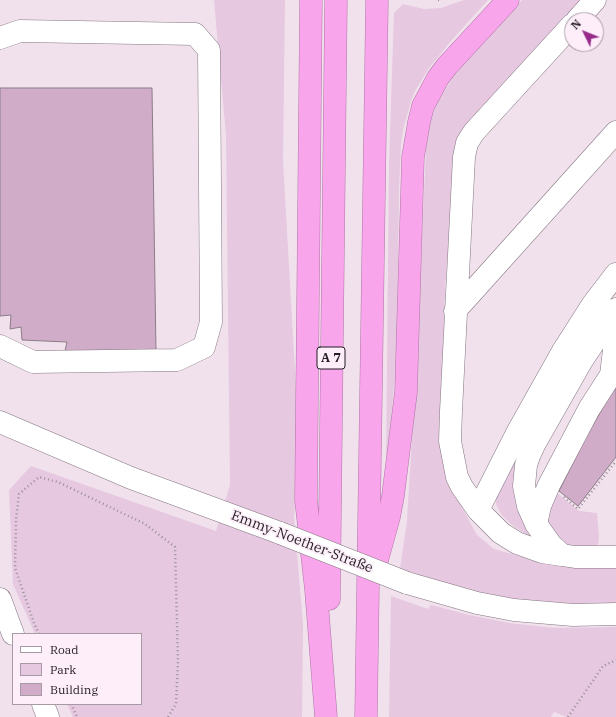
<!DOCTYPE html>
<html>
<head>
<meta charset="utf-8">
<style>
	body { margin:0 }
	#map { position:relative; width:616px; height:717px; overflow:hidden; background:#f0e1ec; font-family:"IBM Plex Serif",serif }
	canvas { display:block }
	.legend { position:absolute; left:12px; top:633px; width:130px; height:72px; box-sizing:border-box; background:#fdeefa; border:1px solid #a69aa4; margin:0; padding:5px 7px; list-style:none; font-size:12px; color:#231d22 }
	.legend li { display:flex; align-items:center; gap:8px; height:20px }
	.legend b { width:20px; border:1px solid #a69aa4 }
	.north { position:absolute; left:564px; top:12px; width:40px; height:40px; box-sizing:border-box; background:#fdeefa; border:1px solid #a69aa4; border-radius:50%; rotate:313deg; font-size:11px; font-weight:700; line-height:16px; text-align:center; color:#231d22 }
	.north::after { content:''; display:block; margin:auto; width:14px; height:18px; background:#972a8b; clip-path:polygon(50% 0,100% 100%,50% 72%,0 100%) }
</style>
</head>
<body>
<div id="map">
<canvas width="616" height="717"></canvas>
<ul class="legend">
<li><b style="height:5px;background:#fff"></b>Road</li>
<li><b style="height:11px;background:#e6c8e0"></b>Park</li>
<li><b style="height:11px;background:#d1acc9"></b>Building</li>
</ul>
<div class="north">N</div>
</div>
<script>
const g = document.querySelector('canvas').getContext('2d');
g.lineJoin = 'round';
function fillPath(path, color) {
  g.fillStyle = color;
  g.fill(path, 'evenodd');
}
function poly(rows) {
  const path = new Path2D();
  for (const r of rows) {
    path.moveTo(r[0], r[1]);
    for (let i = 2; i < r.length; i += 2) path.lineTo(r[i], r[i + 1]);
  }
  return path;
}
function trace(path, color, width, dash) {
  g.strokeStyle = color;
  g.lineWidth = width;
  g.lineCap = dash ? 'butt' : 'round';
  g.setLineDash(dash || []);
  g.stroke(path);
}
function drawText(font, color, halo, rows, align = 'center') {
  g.font = font + ' "IBM Plex Serif",serif';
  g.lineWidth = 3.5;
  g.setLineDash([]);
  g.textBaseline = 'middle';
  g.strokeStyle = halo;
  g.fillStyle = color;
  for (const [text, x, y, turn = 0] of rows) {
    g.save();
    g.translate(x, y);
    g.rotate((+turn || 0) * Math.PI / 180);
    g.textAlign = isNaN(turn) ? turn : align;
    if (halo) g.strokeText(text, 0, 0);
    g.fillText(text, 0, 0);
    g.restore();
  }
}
const green = poly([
	[214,0,285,0,283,161,299,442,294,518,303,624,302,717,73,717,67,704,141,704,141,634,35,634,13,584,9,490,31,466,216,531,230,485,226,135],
	[464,0,488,0,451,41,429,68,415,91,411,101,403,130,401,145,399,189,397,355,386,471,389,164,394,13,403,4,424,9,441,8],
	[522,0,583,0,454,179,445,287,441,427,452,489,477,535,494,549,540,562,616,564,616,604,577,605,526,601,471,591,400,569,407,521,415,388,426,150,429,127,432,114,439,100,458,70],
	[521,438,536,538,528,536,511,524,501,514,496,504,496,495],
	[555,491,579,511,597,513,599,538,598,544,596,547,563,545,546,520],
	[391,596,428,609,431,605,469,615,509,623,554,628,616,627,616,717,567,717,554,712,551,717,389,717]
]);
const building = poly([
	[0,88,152,88,156,353,64,355,67,342,22,340,21,327,10,329,11,315,0,316,0,88],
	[616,385,616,457,578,506,559,491,586,437,616,385]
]);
const path = poly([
	[438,0,440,0],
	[564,497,578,509,616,461],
	[39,634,34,623,15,568,16,520,19,494,39,477,58,482,145,524,175,547,178,661,176,704,168,717],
	[71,704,77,717],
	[568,717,603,666,616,660]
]);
const minor = poly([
	[577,20,595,0],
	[0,38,20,31,195,34,209,50,211,322,204,347,177,360,33,362,0,346],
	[616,309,581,362,535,443,529,456,526,465,524,486,528,506,536,524,551,545,562,555,575,557,616,557],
	[455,311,616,132],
	[611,375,616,333],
	[0,422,131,478,280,533],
	[478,510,517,433,563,351,593,304,616,274],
	[536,524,540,506,549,485,589,409,616,367],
	[562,555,542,552,517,543,501,533,478,510,462,487,457,477,450,441,451,411,464,157,467,143,474,132,572,25],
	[407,583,477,603,514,610,573,615,616,614],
	[0,599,13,634],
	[43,704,48,717]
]);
const highway = poly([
	[311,0,306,500,316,590,326,717],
	[376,564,389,517,393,496,406,392,413,157,419,122,423,106,438,78,447,66,508,0],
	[329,599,336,0],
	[366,717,377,0]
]);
const minorBridge = poly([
	[280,533,407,583]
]);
const shields = [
	[331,358,28]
];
const shieldNames = [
	["A 7",331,358]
];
const streetNames = [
	["Emmy-Noether-Straße",302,542,21]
];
fillPath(green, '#e6c8e0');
fillPath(building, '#d1acc9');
trace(building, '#8b7d88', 1);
trace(minor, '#847681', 23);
trace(highway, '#ae75a5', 23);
trace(path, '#9a8f97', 2.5, [1, 3]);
trace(minor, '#fff', 22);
trace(highway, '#f9a5eb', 22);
trace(minorBridge, '#847681', 23, []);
trace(minorBridge, '#fff', 22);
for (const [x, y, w] of shields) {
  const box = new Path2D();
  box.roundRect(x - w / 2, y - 11, w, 22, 3);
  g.fillStyle = '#fdeefa';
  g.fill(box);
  trace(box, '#231d22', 1);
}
drawText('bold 13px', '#231d22', null, shieldNames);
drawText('14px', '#231d22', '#fdeefa', streetNames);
</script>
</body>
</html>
